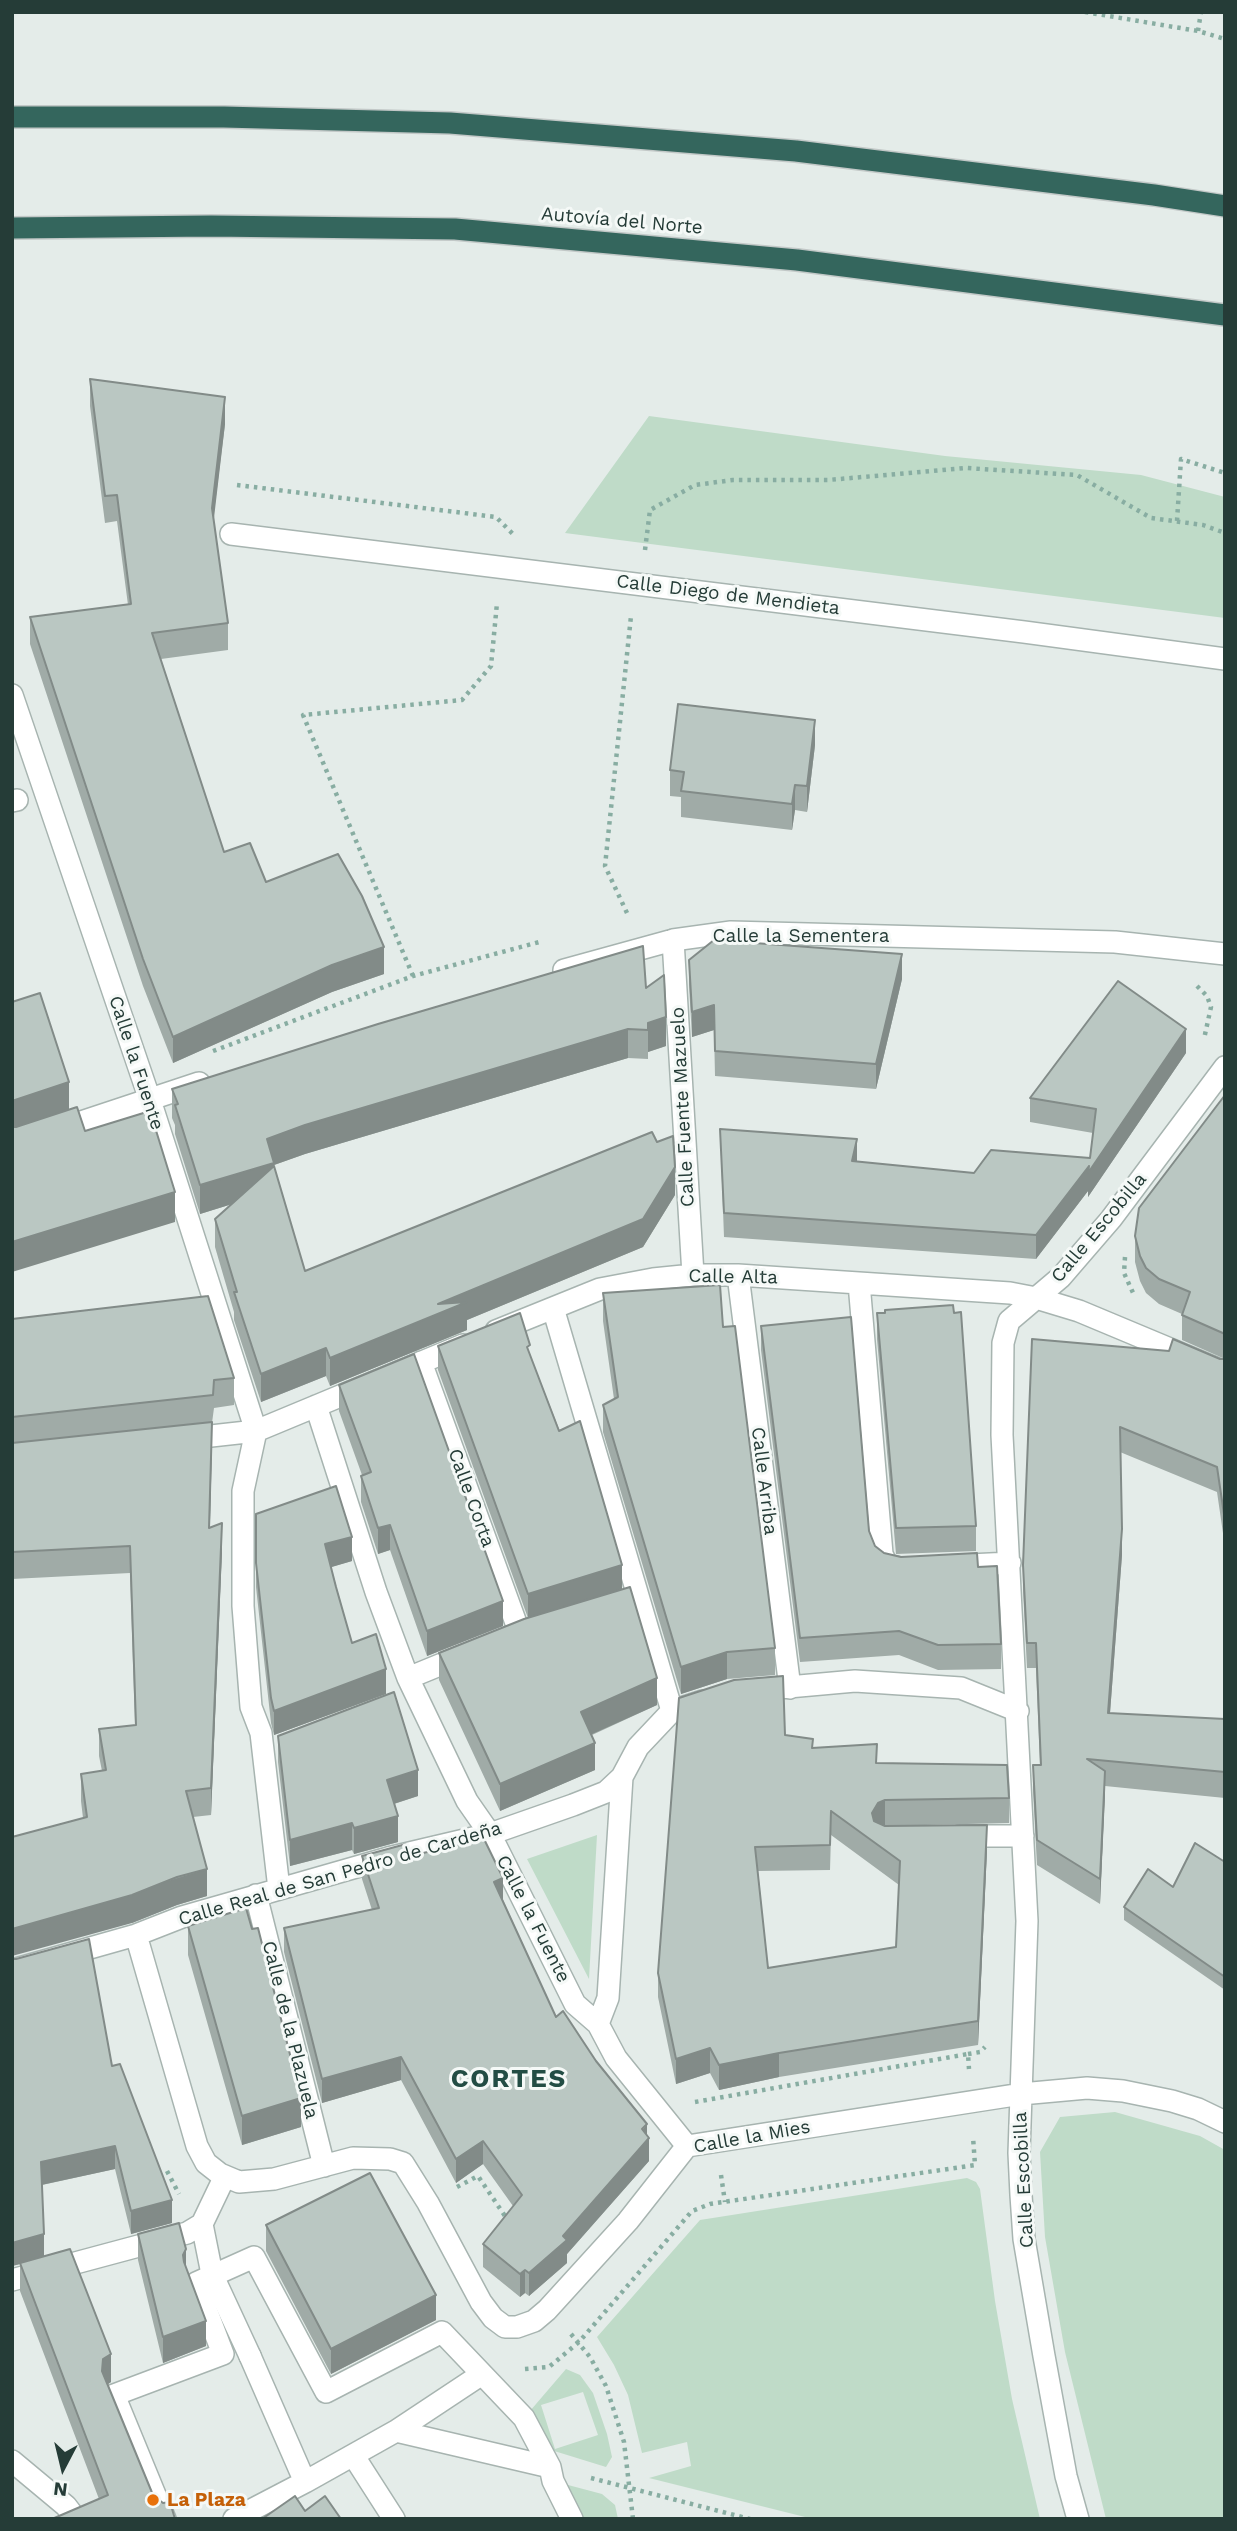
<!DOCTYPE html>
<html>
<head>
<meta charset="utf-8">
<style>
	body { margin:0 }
	#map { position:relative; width:1237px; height:2531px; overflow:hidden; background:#e4ece9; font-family:"Work Sans",sans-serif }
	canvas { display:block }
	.frame { position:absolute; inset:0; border:14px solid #253c37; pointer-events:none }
	.north { position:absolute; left:28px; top:2433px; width:70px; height:70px; -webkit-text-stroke:5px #f5f9f7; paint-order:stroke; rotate:187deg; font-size:19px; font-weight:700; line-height:28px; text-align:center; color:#253c37 }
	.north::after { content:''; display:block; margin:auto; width:24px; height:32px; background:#253c37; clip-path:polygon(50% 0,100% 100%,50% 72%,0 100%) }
</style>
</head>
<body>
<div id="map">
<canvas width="1237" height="2531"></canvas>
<div class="frame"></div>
<div class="north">N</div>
</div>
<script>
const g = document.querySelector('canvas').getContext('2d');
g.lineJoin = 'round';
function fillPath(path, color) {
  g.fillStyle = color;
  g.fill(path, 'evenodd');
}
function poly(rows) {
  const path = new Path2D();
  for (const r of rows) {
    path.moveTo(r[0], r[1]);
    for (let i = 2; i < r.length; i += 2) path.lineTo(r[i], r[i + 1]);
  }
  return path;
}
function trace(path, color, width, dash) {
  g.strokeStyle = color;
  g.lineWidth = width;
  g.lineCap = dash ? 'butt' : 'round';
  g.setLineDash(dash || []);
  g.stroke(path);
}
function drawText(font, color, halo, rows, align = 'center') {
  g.font = font + ' "Work Sans",sans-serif';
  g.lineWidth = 6;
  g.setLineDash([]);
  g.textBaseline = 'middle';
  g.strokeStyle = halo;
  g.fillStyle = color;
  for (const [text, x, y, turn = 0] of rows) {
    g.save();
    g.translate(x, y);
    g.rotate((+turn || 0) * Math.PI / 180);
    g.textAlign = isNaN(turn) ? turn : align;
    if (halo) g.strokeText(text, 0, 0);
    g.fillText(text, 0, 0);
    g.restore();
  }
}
const green = poly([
	[649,416,945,456,1141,475,1225,497,1225,618,565,533],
	[597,1835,589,1979,527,1859],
	[1115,2112,1200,2136,1225,2150,1225,2519,1106,2519,1065,2352,1045,2237,1040,2152,1060,2117],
	[967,2178,976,2182,980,2189,995,2301,1012,2399,1040,2519,813,2519,649,2478,691,2466,687,2442,642,2453,628,2395,614,2365,597,2337,700,2220],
	[566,2369,580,2375,593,2393,607,2434,612,2457,606,2467,538,2446,524,2418],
	[583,2392,598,2435,555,2449,541,2405],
	[553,2481,602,2494,615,2505,618,2519,572,2519]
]);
const path = poly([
	[1085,12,1198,31,1225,39],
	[1198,31,1201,12],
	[237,485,496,517,513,534],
	[1177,521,1181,459,1225,473],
	[645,550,650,510,695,485,733,480,828,480,966,468,1077,475,1151,518,1203,525,1225,533],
	[627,913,605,866,631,616],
	[413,976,303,715,462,700,491,666,497,603],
	[1197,986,1207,996,1211,1007,1204,1039],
	[213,1051,413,976,543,941],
	[1125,1257,1124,1273,1134,1295],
	[968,2054,980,2052,985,2047],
	[695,2102,968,2054,969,2069],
	[167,2171,179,2194],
	[721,2175,725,2202],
	[457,2187,478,2176,507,2219],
	[571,2334,590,2357,606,2386,624,2442,633,2519],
	[525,2369,549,2367,579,2342,692,2211,710,2204,975,2165,973,2137],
	[591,2478,750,2519]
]);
const service = poly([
	[12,801,17,800]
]);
const pedestrian = poly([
	[250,2356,305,2482],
	[396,2431,482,2374],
	[353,2455,394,2519],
	[165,2519,114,2395,223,2354,196,2283,254,2257,326,2392,442,2332,524,2418,550,2467,553,2481,572,2519],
	[234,2519,305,2482,396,2431,550,2467]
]);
const minor = poly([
	[231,534,1024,632,1225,659],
	[12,695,150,1100,256,1431,243,1491,243,1606,251,1707,261,1733,279,1889],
	[673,940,693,1275],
	[564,970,673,940,731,932,1115,942,1225,954],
	[12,1145,199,1083],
	[738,1275,790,1688],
	[859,1283,882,1554,887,1565,899,1568],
	[553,1308,672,1711],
	[496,1331,600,1289,653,1279,693,1275,738,1275,1010,1293,1036,1298,1079,1311,1225,1372],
	[421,1362,520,1634],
	[316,1406,376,1592,408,1678,467,1801,490,1834,575,2004,598,2024,616,2058,687,2146],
	[184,1439,256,1431,463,1345],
	[949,1566,1010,1563],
	[408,1678,464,1655],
	[755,1690,855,1681,961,1688,1018,1711],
	[959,1836,1023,1836],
	[256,1895,324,2166],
	[136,1935,197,2146,206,2163,220,2174,239,2182,274,2179,353,2158,390,2159,403,2163,428,2203,481,2302,493,2318,505,2327,517,2327,534,2321,547,2310,628,2221,687,2146,1021,2094,1087,2088,1123,2091,1172,2101,1198,2109,1225,2122],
	[12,1970,136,1935,182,1917,388,1858,490,1834,573,1805,606,1792,622,1777,638,1747,672,1711,703,1701],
	[598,2024,608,1998,622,1777],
	[202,2224,212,2274,250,2356],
	[12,2280,187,2233,202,2224,225,2176],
	[12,2461,66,2506,76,2519],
	[1078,2519,1066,2476,1044,2356,1024,2239,1021,2195,1019,2153,1027,1921,1002,1435,1003,1343,1009,1321,1061,1277,1111,1219,1225,1067]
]);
const motorway = poly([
	[12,117,224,117,450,123,796,151,1154,195,1225,206],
	[12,228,211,226,455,229,797,260,1225,315]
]);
const wall = poly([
	[90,379,225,424,213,520,228,623,228,650,161,659,224,852,266,882,384,974,332,992,173,1063,143,986,30,644,30,617,128,605,117,521,105,523,90,406],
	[815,745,807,812,795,810,792,830,681,817,681,797,670,796,670,770],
	[689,960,902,979,876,1089,715,1076,714,1030,692,1037,689,985],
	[646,988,666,1046,648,1052,648,1059,628,1058,305,1154,274,1165,305,1271,675,1195,643,1247,467,1320,467,1330,330,1386,326,1376,261,1402,234,1320,234,1312,215,1247,215,1219,232,1204,200,1214,175,1134,175,1125,172,1118,172,1089],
	[1186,1053,1088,1197,1088,1191,1036,1259,724,1237,720,1129,857,1162,974,1173,1090,1158,1093,1133,1030,1122,1030,1098],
	[1225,1095,1225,1359,1182,1340,1182,1314,1159,1304,1146,1293,1140,1281,1135,1262,1135,1236],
	[603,1293,723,1327,775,1648,775,1675,727,1679,681,1694,603,1432,603,1405,614,1399,603,1321],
	[877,1313,954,1313,976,1526,976,1551,896,1554,877,1339],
	[12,1319,234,1378,234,1405,214,1408,212,1423,210,1528,222,1551,211,1815,193,1817,207,1896,177,1905,132,1923,83,1818,81,1801,81,1774,102,1771,99,1756,99,1729,135,1725,130,1573,12,1579],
	[761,1326,869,1531,875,1546,884,1553,901,1557,978,1567,1001,1644,1001,1669,938,1670,899,1655,800,1662,761,1350],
	[1032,1339,1225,1359,1225,1547,1217,1492,1120,1452,1122,1555,1110,1713,1225,1719,1225,1798,1105,1786,1100,1904,1037,1865,1033,1790,1033,1765,1040,1765,1036,1668,1027,1668,1023,1590],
	[438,1346,530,1355,622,1589,528,1618,438,1370],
	[339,1385,503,1626,427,1656,390,1550,378,1554,361,1502,361,1476,362,1475,339,1411],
	[256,1514,352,1561,331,1567,352,1643,386,1694,274,1735,271,1723,256,1587],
	[439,1653,657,1705,592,1735,595,1770,500,1811,439,1680],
	[785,1735,813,1748,1009,1798,1009,1823,883,1826,987,1850,978,2045,779,2077,719,2090,710,2073,676,2084,658,1997,658,1973],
	[831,1835,899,1885,896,1947,768,1968,758,1871,830,1870],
	[278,1736,418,1796,394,1804,398,1842,354,1854,352,1850,290,1866,278,1762],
	[362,1856,410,1856,503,1900,556,2017,647,2135,649,2161,567,2254,567,2263,529,2296,525,2293,520,2297,483,2267,483,2244,513,2206,483,2164,456,2183,401,2080,322,2103,284,1952,284,1928,372,1910,362,1879],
	[1225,1862,1225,1990,1124,1920,1124,1907,1173,1887],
	[188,1926,301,2127,242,2145,188,1955],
	[12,1959,112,2066,172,2223,131,2234,115,2169,42,2185,44,2256,111,2382,107,2385,153,2495,175,2519,99,2499,20,2291,20,2264,12,2266],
	[266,2225,436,2320,331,2374,266,2251],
	[138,2234,206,2346,163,2363,138,2260]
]);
const shadedWall = poly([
	[225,397,225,424,212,535,212,508],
	[815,720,815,745,807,812,807,786],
	[795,785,795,810,792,830,792,804],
	[384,947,384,974,332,992,173,1063,173,1037,332,965],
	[902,954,902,979,876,1089,876,1064],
	[714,1005,714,1030,692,1037,692,1012],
	[666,1017,666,1046,648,1052,648,1023],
	[628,1029,628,1058,305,1154,274,1165,274,1191,200,1214,200,1185,267,1139,305,1125],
	[1186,1029,1186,1053,1088,1197,1088,1191,1036,1259,1036,1235],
	[69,1082,69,1112,12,1131,12,1101],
	[857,1139,857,1163,852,1161],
	[675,1167,675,1195,643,1247,467,1320,467,1330,330,1386,330,1358,438,1304],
	[175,1192,175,1222,12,1272,12,1242],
	[326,1348,326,1376,261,1402,261,1374],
	[212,1422,212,1449,209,1555,209,1528],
	[222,1523,222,1551,211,1815,211,1788],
	[390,1525,390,1550,378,1554,378,1528],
	[1122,1529,1122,1555,1108,1739,1108,1713],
	[352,1537,352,1561,325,1569,325,1544],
	[622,1565,622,1589,528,1618,528,1594],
	[503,1601,503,1626,427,1656,427,1631],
	[727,1652,727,1679,681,1694,681,1667],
	[386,1669,386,1694,274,1735,274,1711],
	[657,1678,657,1705,581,1739,581,1712],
	[595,1743,595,1770,500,1811,500,1784],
	[418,1770,418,1796,387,1806,387,1780],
	[1105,1771,1105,1796,1100,1904,1100,1879],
	[885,1800,885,1825,878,1827,872,1838,872,1813,878,1803],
	[398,1816,398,1842,354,1854,354,1828],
	[352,1823,352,1850,290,1866,290,1840],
	[987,1825,987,1850,978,2045,978,2021],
	[207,1869,207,1896,177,1905,132,1923,12,1956,12,1929],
	[503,1878,503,1901,494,1882],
	[710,2048,710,2073,676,2084,676,2059],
	[779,2053,779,2077,719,2090,719,2065],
	[401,2057,401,2080,322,2103,322,2079],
	[301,2098,301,2127,242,2145,242,2116],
	[647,2124,647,2140,649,2138,649,2161,567,2254,567,2263,529,2296,529,2273,563,2236],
	[483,2141,483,2164,456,2183,456,2159],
	[115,2146,115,2169,41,2185,41,2162],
	[172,2200,172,2223,131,2234,131,2211],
	[44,2234,44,2258,12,2266,12,2243],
	[186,2249,186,2274,183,2255],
	[525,2270,525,2293,520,2297,520,2274],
	[436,2295,436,2320,331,2374,331,2349],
	[206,2321,206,2346,163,2363,163,2337],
	[111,2354,111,2382,103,2387,102,2371,103,2359]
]);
const building = poly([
	[90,379,225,397,212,508,228,623,152,633,224,852,250,843,266,882,338,854,362,896,384,947,332,965,173,1037,143,959,30,617,131,604,117,495,105,496,90,379],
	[678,704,815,720,807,786,795,785,792,804,681,791,684,772,670,770,678,704],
	[714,940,902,954,876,1064,715,1051,714,1005,692,1012,689,960,714,940],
	[643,946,646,988,664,975,666,1017,648,1023,648,1030,628,1029,305,1125,267,1139,274,1163,200,1185,175,1105,178,1104,172,1089,378,1024,643,946],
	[1118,981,1186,1029,1088,1173,1089,1166,1036,1235,724,1213,720,1129,857,1139,852,1161,974,1173,991,1150,1090,1158,1096,1109,1030,1098,1118,981],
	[40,993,69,1082,12,1101,12,1002,40,993],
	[1225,1095,1225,1334,1182,1315,1190,1292,1159,1279,1146,1268,1140,1256,1135,1236,1139,1208,1225,1095],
	[77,1107,85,1131,150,1111,175,1192,12,1242,12,1127,16,1127,77,1107],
	[652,1132,657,1142,673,1136,675,1167,643,1219,438,1304,467,1302,330,1358,326,1348,261,1374,234,1292,237,1292,215,1219,274,1166,305,1271,652,1132],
	[720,1285,723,1327,735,1326,775,1648,727,1652,681,1667,603,1405,618,1397,603,1293,720,1285],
	[208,1296,234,1378,214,1380,213,1395,12,1417,12,1319,208,1296],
	[953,1305,954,1313,961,1312,976,1526,896,1528,877,1313,885,1313,885,1310,953,1305],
	[520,1313,530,1345,527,1347,559,1431,580,1421,622,1565,528,1594,438,1346,520,1313],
	[851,1317,869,1531,875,1546,884,1553,901,1557,977,1553,978,1567,997,1566,1001,1644,938,1645,899,1631,800,1638,761,1326,851,1317],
	[1032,1339,1169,1351,1173,1339,1220,1359,1225,1359,1225,1521,1217,1467,1120,1427,1122,1529,1108,1713,1225,1719,1225,1772,1087,1759,1105,1771,1100,1879,1037,1840,1033,1765,1041,1765,1036,1643,1027,1643,1023,1565,1032,1339],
	[414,1354,503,1601,427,1631,390,1525,378,1528,361,1476,371,1472,339,1385,414,1354],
	[212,1422,209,1528,222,1523,211,1788,186,1791,207,1869,177,1877,132,1895,12,1929,12,1837,87,1817,81,1774,106,1770,99,1729,136,1725,130,1546,12,1552,12,1443,212,1422],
	[336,1486,352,1537,325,1544,336,1587,352,1643,376,1634,386,1669,274,1711,271,1698,256,1563,256,1514,336,1486],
	[630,1587,657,1678,581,1712,595,1743,500,1784,439,1653,524,1619,630,1587],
	[783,1676,785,1735,813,1739,812,1748,877,1744,876,1763,1007,1765,1009,1798,885,1800,878,1803,872,1813,874,1821,885,1826,987,1825,978,2021,779,2053,719,2065,710,2048,676,2059,658,1973,679,1698,734,1680,783,1676],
	[831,1811,900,1861,896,1947,768,1968,755,1847,830,1845,831,1811],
	[394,1692,418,1770,387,1780,398,1816,354,1828,352,1823,290,1840,278,1736,394,1692],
	[484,1839,503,1878,494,1882,556,2017,563,2011,596,2061,647,2124,642,2129,649,2138,563,2236,567,2240,529,2273,525,2270,520,2274,483,2244,522,2195,483,2141,456,2159,401,2057,322,2079,284,1928,379,1908,362,1856,406,1844,410,1856,484,1839],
	[1195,1843,1225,1862,1225,1977,1124,1907,1148,1869,1173,1887,1195,1843],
	[246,1908,252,1929,258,1928,301,2098,242,2116,188,1926,246,1908],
	[89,1939,112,2066,120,2064,172,2200,131,2211,115,2146,41,2162,44,2234,12,2243,12,1959,16,1959,89,1939],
	[370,2173,436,2295,331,2349,266,2225,370,2173],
	[179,2223,186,2249,183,2255,184,2262,206,2321,163,2337,138,2234,179,2223],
	[70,2249,111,2354,103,2359,102,2371,153,2495,163,2503,170,2502,175,2519,52,2519,108,2495,20,2263,70,2249],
	[295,2496,305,2511,325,2496,341,2519,262,2519,295,2496]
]);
const markers = [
	[153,2500,7,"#e8710a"]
];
const streetNames = [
	["Autovía del Norte",622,221,5],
	["Calle Diego de Mendieta",728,595,7],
	["Calle la Sementera",801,936],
	["Calle la Fuente",136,1063,72],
	["Calle Fuente Mazuelo",683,1107,-93],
	["Calle Escobilla",1099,1228,-50],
	["Calle Alta",733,1277,1],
	["Calle Arriba",764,1481,83],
	["Calle Corta",471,1498,70],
	["Calle Real de San Pedro de Cardeña",340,1874,-16],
	["Calle la Fuente",533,1919,63],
	["Calle de la Plazuela",290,2030,76],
	["Calle la Mies",752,2137,-10],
	["Calle Escobilla",1024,2180,-93]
];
const foodNames = [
	["La Plaza",167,2500]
];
const districtNames = [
	["CORTES",509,2079]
];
fillPath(green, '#bfdbc8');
trace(service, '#a7b4b0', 24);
trace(pedestrian, '#a7b4b0', 24);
trace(minor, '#a7b4b0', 24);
trace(motorway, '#c2c8c7', 24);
trace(path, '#88ada2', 4.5, [3.5, 5]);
trace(service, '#fff', 21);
trace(pedestrian, '#fff', 21);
trace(minor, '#fff', 21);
trace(motorway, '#34665d', 21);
fillPath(wall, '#a0aba7');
fillPath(shadedWall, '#828b88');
fillPath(building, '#bac7c2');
trace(building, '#828b88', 2);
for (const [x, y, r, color] of markers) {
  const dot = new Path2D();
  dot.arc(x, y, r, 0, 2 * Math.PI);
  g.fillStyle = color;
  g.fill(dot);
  trace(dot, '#f5f9f7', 2.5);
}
drawText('19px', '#253c37', '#f5f9f7', streetNames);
drawText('bold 19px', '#c56008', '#f5f9f7', foodNames, 'left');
g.letterSpacing = '2px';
drawText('bold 26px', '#234d44', '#f5f9f7', districtNames);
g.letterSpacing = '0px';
</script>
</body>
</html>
